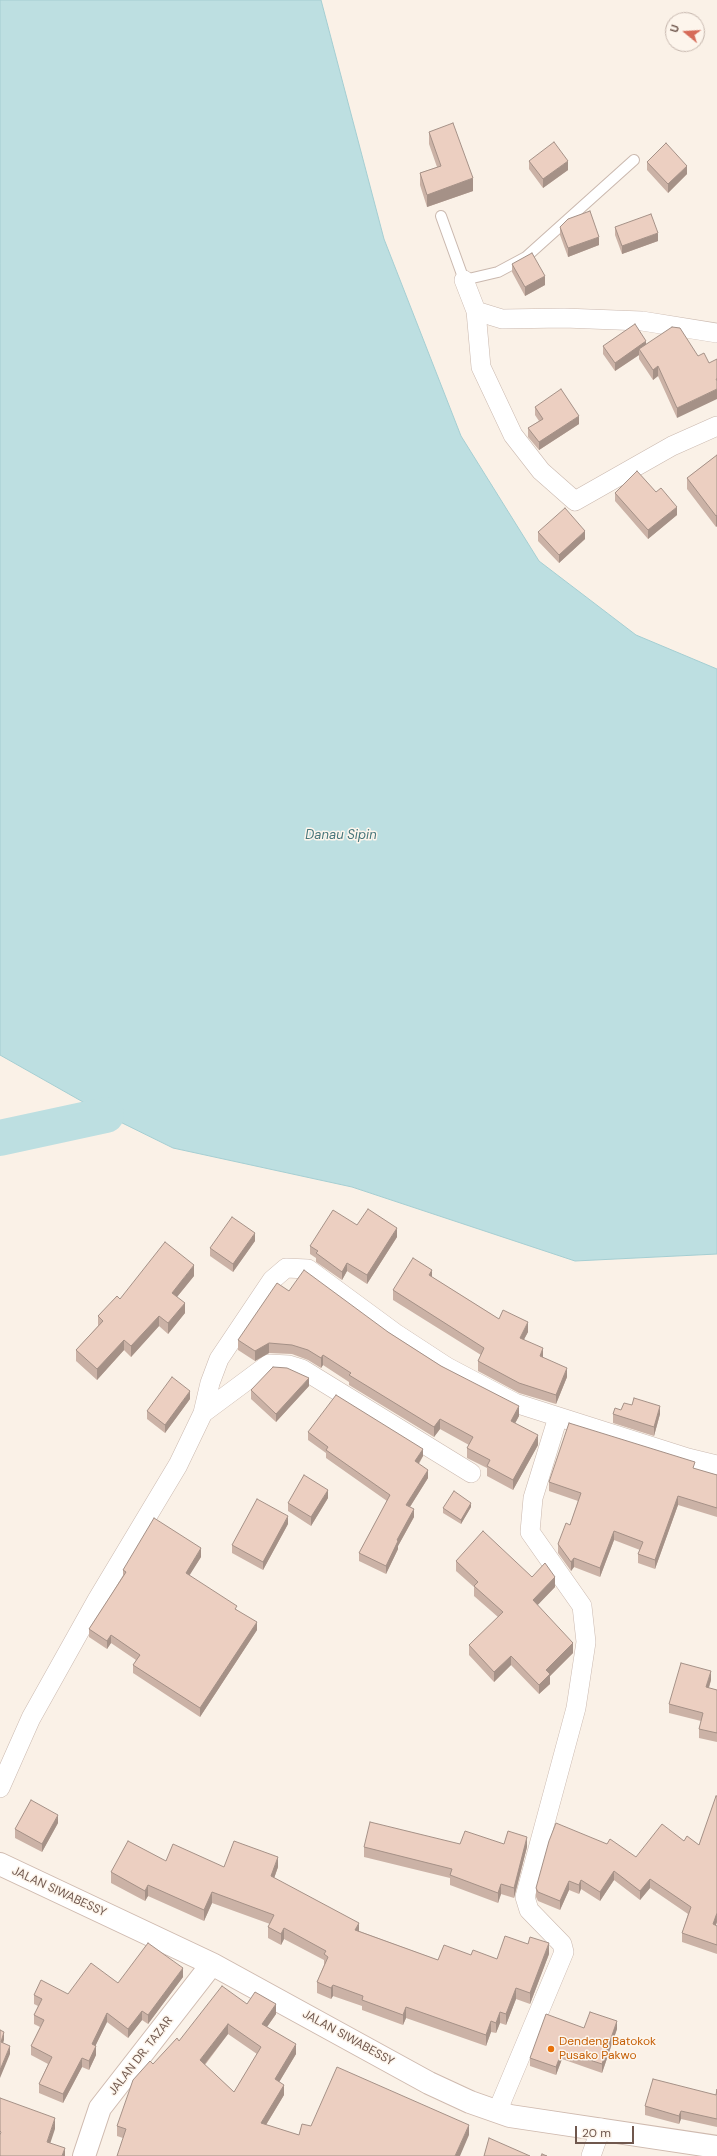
<!DOCTYPE html>
<html>
<head>
<meta charset="utf-8">
<style>
	body { margin:0 }
	#map { position:relative; width:717px; height:2156px; overflow:hidden; background:#faf1e7; font-family:"DM Sans",sans-serif }
	canvas { display:block }
	.north { position:absolute; left:665px; top:12px; width:40px; height:40px; box-sizing:border-box; background:#fdf5ec; border:1px solid #c5b6ad; border-radius:50%; rotate:288deg; font-size:11px; font-weight:700; line-height:16px; text-align:center; color:#70584e }
	.north::after { content:''; display:block; margin:auto; width:14px; height:18px; background:#d66b59; clip-path:polygon(50% 0,100% 100%,50% 72%,0 100%) }
	.scale { position:absolute; left:575px; top:2126px; width:59px; height:18px; box-sizing:border-box; border:2px solid #70584e; border-top:0; padding-left:5px; font-size:12px; line-height:14px; white-space:nowrap; color:#70584e; -webkit-text-stroke:3px #fdf5ec; paint-order:stroke }
</style>
</head>
<body>
<div id="map">
<canvas width="717" height="2156"></canvas>
<div class="north">U</div>
<div class="scale">20 m</div>
</div>
<script>
const g = document.querySelector('canvas').getContext('2d');
g.lineJoin = 'round';
function fillPath(path, color) {
  g.fillStyle = color;
  g.fill(path, 'evenodd');
}
function poly(rows) {
  const path = new Path2D();
  for (const r of rows) {
    path.moveTo(r[0], r[1]);
    for (let i = 2; i < r.length; i += 2) path.lineTo(r[i], r[i + 1]);
  }
  return path;
}
function trace(path, color, width, dash) {
  g.strokeStyle = color;
  g.lineWidth = width;
  g.lineCap = dash ? 'butt' : 'round';
  g.setLineDash(dash || []);
  g.stroke(path);
}
function drawText(font, color, halo, rows, align = 'center') {
  g.font = font + ' "DM Sans",sans-serif';
  g.lineWidth = 3;
  g.setLineDash([]);
  g.textBaseline = 'middle';
  g.strokeStyle = halo;
  g.fillStyle = color;
  for (const [text, x, y, turn = 0] of rows) {
    g.save();
    g.translate(x, y);
    g.rotate((+turn || 0) * Math.PI / 180);
    g.textAlign = isNaN(turn) ? turn : align;
    if (halo) g.strokeText(text, 0, 0);
    g.fillText(text, 0, 0);
    g.restore();
  }
}
const water = poly([
	[0,0,321,0,384,239,461,436,539,561,636,635,717,669,717,1254,575,1261,352,1187,173,1148,106,1115,0,1055,0,0]
]);
const river = poly([
	[0,1138,106,1115]
]);
const lane = poly([
	[441,216,464,280,498,272,526,257,634,160]
]);
const street = poly([
	[464,280,476,311,481,367,513,435,541,471,575,501,672,446,717,426],
	[476,311,502,319,564,318,642,321,717,333],
	[203,1413,269,1364,289,1365,302,1369,471,1473],
	[0,1788,31,1718,97,1600,178,1465,203,1413,210,1383,219,1359,272,1280,286,1268,308,1269,395,1333,447,1367,515,1403,688,1458,717,1465],
	[497,2112,564,1952,562,1944,529,1910,525,1897,576,1708,586,1642,582,1606,530,1532,533,1498,558,1417],
	[591,2156,601,2128]
]);
const secondary = poly([
	[0,1864,212,1964,429,2083,470,2102,510,2116,717,2147],
	[84,2156,100,2108,212,1964]
]);
const wall = poly([
	[429,132,473,191,427,207,420,185,420,173,437,167,429,144],
	[529,161,568,170,543,188,529,169],
	[647,162,687,174,668,193,647,170],
	[560,227,599,245,568,257,560,235],
	[615,227,658,241,622,254,615,235],
	[512,264,545,285,525,296,512,272],
	[680,328,677,418,658,376,653,380,639,359,639,355,615,371,603,354,603,346,646,344],
	[535,407,579,424,539,450,528,437,528,428,539,421,535,415],
	[717,455,717,526,716,527,687,489,687,478],
	[615,493,677,515,648,539,615,501],
	[538,532,585,539,559,563,538,541],
	[357,1225,397,1237,367,1284,347,1271,342,1280,316,1262,316,1258,310,1254,310,1246],
	[255,1241,233,1272,210,1256,210,1248],
	[194,1276,177,1297,185,1313,168,1334,159,1326,131,1357,124,1350,97,1380,76,1361,76,1350,98,1326,98,1316,120,1299],
	[432,1277,499,1319,528,1332,524,1339,543,1358,567,1377,556,1404,519,1393,478,1371,478,1361,481,1355,393,1300,393,1290],
	[289,1291,388,1332,441,1366,519,1416,515,1423,538,1445,513,1490,487,1476,487,1468,467,1458,467,1448,469,1445,440,1429,434,1437,349,1385,349,1382,323,1365,321,1368,308,1360,292,1354,269,1353,255,1361,238,1350,238,1340],
	[309,1386,276,1422,251,1399,251,1390],
	[190,1399,165,1433,147,1419,147,1411],
	[621,1410,660,1414,654,1436,613,1423,613,1414],
	[308,1432,423,1456,419,1464,428,1478,410,1507,414,1517,398,1546,398,1549,386,1574,359,1561,359,1553,387,1501,326,1458,326,1453,308,1440],
	[695,1469,717,1475,717,1517,678,1505,655,1569,638,1563,638,1554,640,1550,614,1540,600,1577,574,1567,571,1571,558,1553,558,1544,570,1525,578,1501,549,1491,549,1482],
	[328,1498,311,1526,288,1511,288,1503],
	[471,1507,461,1524,443,1513,443,1508],
	[288,1524,263,1570,232,1553,232,1545],
	[201,1557,189,1575,237,1610,257,1630,200,1717,133,1673,133,1665,136,1660,111,1643,107,1649,89,1637,89,1629,123,1577,123,1570],
	[456,1561,532,1577,555,1587,537,1605,573,1653,550,1676,550,1684,539,1694,511,1665,494,1682,469,1655,469,1645,498,1617,474,1596,474,1587,456,1571],
	[711,1680,709,1688,717,1690,717,1742,699,1738,699,1729,701,1721,669,1713,669,1704],
	[717,1796,717,1922,716,1925,717,1926,717,1954,682,1942,682,1933,688,1914,650,1888,640,1900,614,1880,600,1901,581,1889,579,1894,569,1890,560,1910,538,1901,536,1897,536,1888,636,1857,684,1841,699,1845],
	[58,1823,42,1852,15,1838,15,1829],
	[460,1844,527,1847,514,1898,501,1894,498,1903,450,1885,450,1878,364,1857,364,1847],
	[166,1861,224,1867,278,1867,274,1878,359,1931,438,1960,471,1955,497,1959,549,1954,530,2004,516,1999,506,2025,500,2023,496,2033,491,2032,486,2046,406,2018,403,2025,362,2010,362,2006,333,1996,331,1999,317,1993,317,1982,324,1965,324,1960,284,1939,281,1945,268,1938,268,1927,270,1924,212,1903,204,1921,148,1896,145,1901,111,1883,111,1872],
	[183,1977,148,2024,142,2020,128,2038,107,2022,95,2046,96,2055,89,2070,82,2067,63,2103,39,2093,39,2084,48,2064,31,2055,31,2046,40,2027,34,2024,34,2015,38,2006,34,2004,34,1995,68,1994,118,1983],
	[247,2004,276,2014,267,2027,296,2054,279,2082,284,2095,266,2125,299,2135,311,2126,469,2135,123,2138,117,2136,117,2126,153,2064,179,2041],
	[228,2034,257,2054,234,2092,205,2065],
	[584,2028,617,2029,602,2073,562,2059,556,2075,530,2066,530,2058],
	[717,2089,717,2127,681,2119,679,2124,645,2115,645,2106,716,2095]
]);
const shadedWall = poly([
	[568,161,568,170,543,188,543,179],
	[687,166,687,174,668,193,668,184],
	[473,178,473,191,427,207,427,195],
	[658,233,658,241,622,254,622,246],
	[599,237,599,245,568,257,568,248],
	[545,276,545,285,525,296,525,287],
	[646,341,646,350,639,349,639,355,615,371,615,363],
	[658,366,658,376,653,380,653,370],
	[717,389,717,399,677,418,677,408],
	[579,416,579,424,539,450,539,442],
	[677,507,677,515,648,539,648,530],
	[717,515,717,526,716,527,716,516],
	[585,531,585,539,559,563,559,555],
	[397,1228,397,1237,367,1284,367,1275],
	[255,1233,255,1241,233,1272,233,1264],
	[347,1263,347,1271,342,1280,342,1272],
	[194,1265,194,1276,172,1303,172,1293],
	[432,1270,432,1279,429,1275],
	[185,1303,185,1313,168,1334,168,1323],
	[159,1316,159,1326,131,1357,131,1346],
	[528,1322,528,1332,520,1347,520,1338],
	[124,1340,124,1350,97,1380,97,1369],
	[269,1343,269,1353,255,1361,255,1351],
	[543,1348,543,1358,540,1356],
	[323,1355,323,1365,321,1368,321,1358],
	[567,1368,567,1377,556,1404,556,1395],
	[309,1378,309,1386,276,1422,276,1414],
	[190,1391,190,1399,165,1433,165,1425],
	[519,1406,519,1416,511,1431,511,1421],
	[660,1406,660,1414,654,1436,654,1427],
	[440,1419,440,1429,434,1437,434,1427],
	[538,1435,538,1445,513,1490,513,1480],
	[423,1449,423,1456,415,1469,415,1461],
	[428,1470,428,1478,406,1513,406,1505],
	[328,1490,328,1498,311,1526,311,1517],
	[678,1496,678,1505,655,1569,655,1560],
	[471,1503,471,1507,461,1524,461,1520],
	[414,1509,414,1517,398,1546,398,1549,386,1574,386,1566,397,1540],
	[288,1516,288,1524,263,1570,263,1562],
	[614,1531,614,1540,600,1577,600,1568],
	[201,1548,201,1557,186,1581,186,1573],
	[574,1558,574,1567,571,1571,571,1562],
	[555,1577,555,1587,533,1610,533,1600],
	[257,1622,257,1630,200,1717,200,1708],
	[111,1635,111,1643,107,1649,107,1641],
	[573,1643,573,1653,550,1676,550,1684,539,1694,539,1685,546,1670],
	[511,1656,511,1665,494,1682,494,1672],
	[711,1671,711,1680,706,1696,706,1687],
	[58,1815,58,1823,42,1852,42,1844],
	[527,1837,527,1847,514,1898,514,1888],
	[278,1857,278,1867,271,1887,271,1876],
	[614,1871,614,1880,600,1901,600,1892],
	[650,1879,650,1888,640,1900,640,1891],
	[581,1880,581,1889,579,1894,579,1885],
	[569,1881,569,1890,560,1910,560,1901],
	[501,1884,501,1894,498,1903,498,1893],
	[148,1885,148,1896,145,1901,145,1891],
	[212,1892,212,1903,204,1921,204,1910],
	[717,1913,717,1922,713,1933,713,1924],
	[359,1923,359,1933,355,1930],
	[284,1928,284,1939,281,1945,281,1934],
	[549,1943,549,1954,530,2004,530,1993],
	[183,1968,183,1977,148,2024,148,2015],
	[333,1985,333,1996,331,1999,331,1988],
	[516,1988,516,1999,506,2025,506,2014],
	[276,2004,276,2014,262,2034,262,2024],
	[406,2007,406,2018,403,2025,403,2015],
	[142,2011,142,2020,128,2038,128,2029],
	[500,2012,500,2023,496,2033,496,2023],
	[107,2013,107,2022,92,2053,92,2044],
	[491,2021,491,2032,486,2046,486,2035],
	[617,2021,617,2029,602,2073,602,2064],
	[228,2024,228,2034,200,2070,200,2060],
	[4,2032,4,2040,1,2050,1,2042],
	[296,2044,296,2054,275,2089,275,2079],
	[10,2046,10,2054,0,2078,0,2070],
	[96,2046,96,2055,89,2070,89,2061],
	[562,2051,562,2059,556,2075,556,2067],
	[82,2058,82,2067,63,2103,63,2094],
	[284,2085,284,2095,261,2133,261,2123],
	[681,2111,681,2119,679,2124,679,2116],
	[55,2118,55,2129,47,2153,47,2142],
	[469,2125,469,2135,460,2156,455,2156],
	[65,2148,65,2156,62,2156]
]);
const building = poly([
	[453,123,473,178,427,195,420,173,441,166,429,132,453,123],
	[554,142,568,161,543,179,529,161,554,142],
	[666,143,687,166,668,184,647,162,666,143],
	[590,211,599,237,568,248,560,227,568,219,590,211],
	[651,214,658,233,622,246,615,227,651,214],
	[532,253,545,276,525,287,512,264,532,253],
	[635,324,646,341,615,363,603,346,635,324],
	[672,327,680,328,698,356,704,353,709,363,717,359,717,379,716,379,717,381,717,389,677,408,658,366,653,370,639,349,672,327],
	[561,389,579,416,539,442,528,428,543,419,535,407,561,389],
	[717,455,717,515,716,516,687,478,717,455],
	[637,471,656,492,661,488,677,507,648,530,615,493,637,471],
	[565,508,585,531,559,555,538,532,565,508],
	[368,1209,397,1228,367,1275,347,1263,342,1272,316,1253,318,1251,310,1246,333,1210,357,1225,368,1209],
	[232,1217,255,1233,233,1264,210,1248,232,1217],
	[165,1242,194,1265,172,1293,185,1303,168,1323,159,1316,131,1346,124,1340,97,1369,76,1350,103,1321,98,1316,117,1296,120,1299,165,1242],
	[413,1258,432,1270,429,1275,499,1319,503,1310,528,1322,520,1338,543,1348,540,1356,567,1368,556,1395,519,1383,478,1361,484,1348,393,1290,413,1258],
	[304,1270,388,1332,441,1366,519,1406,511,1421,538,1435,513,1480,487,1466,490,1460,467,1448,473,1437,440,1419,434,1427,349,1375,351,1373,323,1355,321,1358,308,1350,292,1345,269,1343,255,1351,238,1340,277,1283,289,1291,304,1270],
	[273,1367,287,1368,309,1378,276,1414,251,1390,273,1367],
	[172,1377,190,1391,165,1425,147,1411,172,1377],
	[336,1395,423,1449,415,1461,428,1470,406,1505,414,1509,397,1540,398,1541,386,1566,359,1553,390,1495,326,1450,328,1447,308,1432,336,1395],
	[634,1398,660,1406,654,1427,613,1414,615,1408,621,1410,624,1403,632,1405,634,1398],
	[569,1423,695,1462,693,1468,717,1475,717,1508,678,1496,655,1560,638,1554,643,1542,614,1531,600,1568,574,1558,571,1562,558,1544,566,1523,570,1525,581,1493,549,1482,569,1423],
	[304,1475,328,1490,311,1517,288,1503,304,1475],
	[454,1491,471,1503,461,1520,443,1508,454,1491],
	[257,1499,288,1516,263,1562,232,1545,257,1499],
	[154,1518,201,1548,186,1573,237,1606,235,1609,257,1622,200,1708,133,1665,140,1655,111,1635,107,1641,89,1629,126,1572,123,1570,154,1518],
	[483,1531,532,1577,545,1563,555,1577,533,1600,573,1643,546,1670,550,1674,539,1685,511,1656,494,1672,469,1645,503,1612,474,1586,478,1582,456,1561,483,1531],
	[681,1663,711,1671,706,1687,717,1690,717,1733,699,1729,703,1713,669,1704,681,1663],
	[716,1796,717,1796,717,1913,713,1924,717,1926,717,1945,682,1933,691,1907,650,1879,640,1891,614,1871,600,1892,581,1880,579,1885,569,1881,560,1901,538,1892,536,1888,549,1841,556,1823,607,1844,610,1839,636,1857,662,1824,684,1841,687,1836,699,1845,716,1796],
	[31,1800,58,1815,42,1844,15,1829,31,1800],
	[370,1822,460,1844,465,1831,504,1844,508,1831,527,1837,514,1888,501,1884,498,1893,450,1875,452,1869,364,1847,370,1822],
	[128,1841,166,1861,173,1844,224,1867,234,1841,278,1857,271,1876,359,1923,355,1930,438,1960,444,1945,471,1955,473,1950,497,1959,505,1936,528,1944,530,1937,549,1943,530,1993,516,1988,506,2014,500,2012,496,2023,491,2021,486,2035,406,2007,403,2015,362,2000,363,1996,333,1985,331,1988,317,1982,328,1957,324,1954,326,1951,284,1928,281,1934,268,1927,274,1915,212,1892,204,1910,148,1885,145,1891,111,1872,128,1841],
	[148,1943,183,1968,148,2015,142,2011,128,2029,107,2013,92,2044,96,2046,89,2061,82,2058,63,2094,39,2084,52,2057,31,2046,44,2020,34,2015,42,1999,34,1995,41,1980,68,1994,91,1963,118,1983,148,1943],
	[222,1986,247,2004,255,1992,276,2004,262,2024,296,2044,275,2079,284,2085,261,2123,299,2135,302,2124,311,2126,337,2067,469,2125,455,2156,117,2156,126,2129,117,2126,133,2080,150,2061,153,2064,177,2038,179,2041,222,1986],
	[228,2024,261,2047,234,2092,200,2060,228,2024],
	[590,2012,617,2021,602,2064,562,2051,556,2067,530,2058,546,2014,584,2028,590,2012],
	[0,2030,4,2032,1,2042,10,2046,0,2070,0,2030],
	[653,2079,716,2095,717,2089,717,2119,681,2111,679,2116,645,2106,653,2079],
	[0,2098,55,2118,47,2142,65,2148,62,2156,0,2156,0,2135,1,2132,0,2131,0,2098],
	[489,2138,530,2156,484,2156,489,2138],
	[542,2154,547,2156,541,2156,542,2154]
]);
const markers = [
	[551,2049,4,"#e8710a"]
];
const streetNames = [
	["JALAN SIWABESSY",59,1892,25],
	["JALAN SIWABESSY",348,2038,29],
	["JALAN DR. TAZAR",141,2056,-52]
];
const foodNames = [
	["Dendeng Batokok",559,2042],
	["Pusako Pakwo",559,2056]
];
const waterNames = [
	["Danau Sipin",341,836]
];
fillPath(water, '#bddfe1');
trace(water, '#a5ced2', 1);
trace(river, '#bddfe1', 36);
trace(lane, '#cab8ae', 12);
trace(street, '#cab8ae', 20);
trace(secondary, '#cfbaaf', 24);
trace(lane, '#fff', 10);
trace(street, '#fff', 19);
trace(secondary, '#fff', 22);
fillPath(wall, '#cbb2a6');
fillPath(shadedWall, '#a59187');
fillPath(building, '#eccfc1');
trace(building, '#a59187', 1);
for (const [x, y, r, color] of markers) {
  const dot = new Path2D();
  dot.arc(x, y, r, 0, 2 * Math.PI);
  g.fillStyle = color;
  g.fill(dot);
  trace(dot, '#fdf5ec', 1.5);
}
drawText('12px', '#70584e', '#fdf5ec', streetNames);
drawText('12px', '#c56008', '#fdf5ec', foodNames, 'left');
drawText('italic 13px', '#47767b', '#fdf5ec', waterNames);
</script>
</body>
</html>
